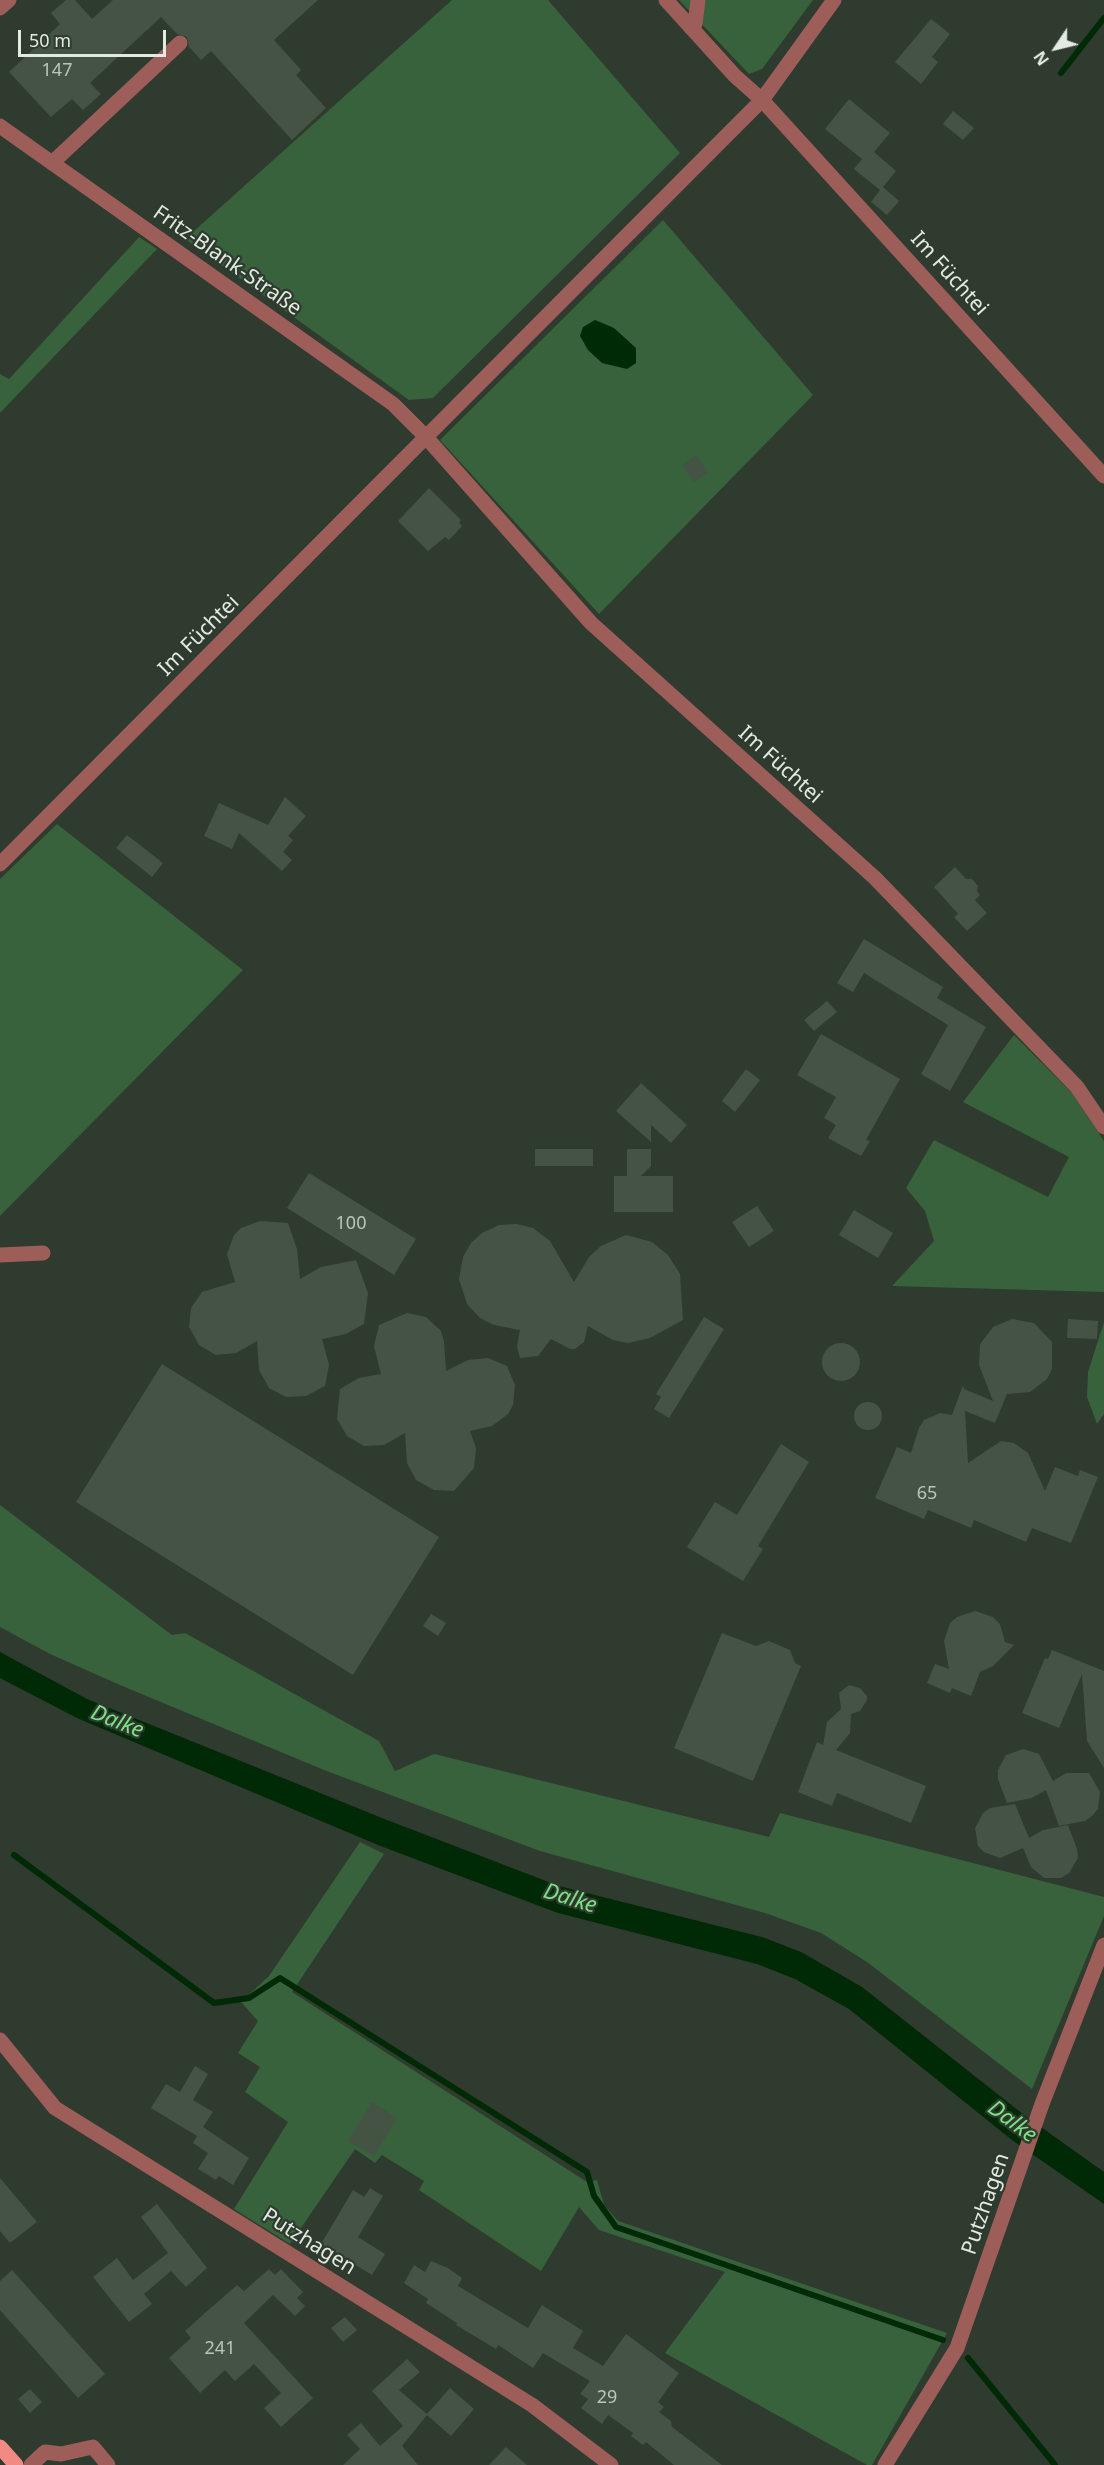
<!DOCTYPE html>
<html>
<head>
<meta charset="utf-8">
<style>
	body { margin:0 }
	#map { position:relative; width:1104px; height:2465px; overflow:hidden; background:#2e3b2e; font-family:"Noto Sans",sans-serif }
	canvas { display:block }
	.north { position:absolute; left:1026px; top:18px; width:60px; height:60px; -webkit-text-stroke:4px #2e3b2e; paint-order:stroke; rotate:235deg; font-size:16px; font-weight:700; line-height:24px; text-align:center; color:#e2eae2 }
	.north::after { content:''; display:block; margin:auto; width:21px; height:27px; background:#e2eae2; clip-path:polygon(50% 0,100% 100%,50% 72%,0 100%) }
	.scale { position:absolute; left:18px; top:30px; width:148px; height:27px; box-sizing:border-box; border:3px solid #e2eae2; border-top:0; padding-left:8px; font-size:18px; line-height:21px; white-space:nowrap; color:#e2eae2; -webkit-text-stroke:4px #2e3b2e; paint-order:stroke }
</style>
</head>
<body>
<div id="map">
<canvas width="1104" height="2465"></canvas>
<div class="north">N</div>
<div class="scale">50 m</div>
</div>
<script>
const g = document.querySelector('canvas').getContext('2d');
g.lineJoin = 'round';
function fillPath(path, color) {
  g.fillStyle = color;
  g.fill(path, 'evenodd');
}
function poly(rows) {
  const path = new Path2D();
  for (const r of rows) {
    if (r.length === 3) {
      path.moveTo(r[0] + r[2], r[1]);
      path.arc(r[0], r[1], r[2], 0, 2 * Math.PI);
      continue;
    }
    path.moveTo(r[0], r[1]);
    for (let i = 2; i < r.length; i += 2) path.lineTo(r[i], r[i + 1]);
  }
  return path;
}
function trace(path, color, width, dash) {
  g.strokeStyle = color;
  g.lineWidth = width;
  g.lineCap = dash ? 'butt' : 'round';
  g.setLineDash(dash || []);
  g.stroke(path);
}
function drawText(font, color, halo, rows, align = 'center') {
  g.font = font + ' "Noto Sans",sans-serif';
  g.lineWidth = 4.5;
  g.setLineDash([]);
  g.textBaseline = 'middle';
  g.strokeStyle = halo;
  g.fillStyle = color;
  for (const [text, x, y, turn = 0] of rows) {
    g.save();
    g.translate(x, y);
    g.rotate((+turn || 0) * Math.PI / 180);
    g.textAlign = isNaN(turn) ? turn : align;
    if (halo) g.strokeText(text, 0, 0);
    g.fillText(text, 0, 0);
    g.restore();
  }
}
const green = poly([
	[452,0,548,0,680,153,433,398,409,400,185,239],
	[679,0,813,0,762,69,749,74],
	[663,220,813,395,599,614,440,440],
	[139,237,157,249,0,413,0,374,9,379],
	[57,824,243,970,0,1216,0,879],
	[1014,1035,1072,1093,1104,1141,1104,1292,892,1286,934,1241,925,1211,906,1188,934,1140,1048,1197,1069,1157,963,1102],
	[1104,1322,1104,1414,1097,1424,1087,1397,1088,1372],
	[0,1505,172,1635,185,1633,379,1741,395,1771,434,1754,769,1837,780,1813,1104,1897,1104,1916,1032,2089,867,1962,821,1933,765,1913,540,1851,324,1770,120,1685,50,1654,0,1627],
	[360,1842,384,1854,292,1992,587,2182,597,2180,604,2205,618,2221,947,2333,872,2465,867,2465,665,2353,725,2272,599,2230,579,2207,541,2271,419,2190,424,2181,382,2155,375,2163,355,2149,290,2244,234,2209,288,2122,245,2092,260,2067,238,2053,258,2021,241,2002,269,1976]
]);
const water = poly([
	[595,320,614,328,636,348,636,363,627,369,602,363,588,350,580,336,583,327],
	[0,1652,87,1699,387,1820,559,1886,762,1937,801,1952,862,1987,1024,2115,1104,2172,1104,2204,1012,2140,849,2009,795,1979,757,1964,558,1913,378,1845,77,1718,0,1678]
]);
const stream = poly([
	[1061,73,1104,18],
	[14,1855,214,2003,249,1998,280,1978,587,2172,594,2196,616,2227,943,2340],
	[968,2358,1055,2465]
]);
const building = poly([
	[66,0,75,0,92,19,113,0,318,0,274,40,301,70,296,75,326,108,292,140,211,51,201,60,189,47,187,37,177,34,161,17,90,83,101,94,83,110,72,99,51,117,9,72,60,24,51,13],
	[931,19,950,34,932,57,938,62,921,84,895,62],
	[849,99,890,133,874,152,896,171,883,187,899,201,887,215,871,202,880,190,854,169,862,159,825,129],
	[953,111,974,128,963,140,943,124],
	[696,455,708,472,694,482,682,465],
	[429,488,461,520,459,523,462,526,449,540,445,537,428,551,398,521],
	[285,797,306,816,288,836,293,840,283,852,292,860,282,871,239,833,232,849,204,836,219,803,268,825],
	[127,835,163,863,152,877,116,848],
	[955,867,966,879,972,879,978,886,977,891,980,895,975,900,987,913,967,931,954,917,958,914,934,887],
	[864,939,943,987,937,998,986,1027,950,1091,921,1074,948,1025,864,973,853,992,837,983],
	[827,1001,837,1012,814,1031,804,1020],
	[821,1034,900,1079,866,1140,870,1141,861,1156,828,1138,836,1125,824,1118,836,1097,797,1075],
	[746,1069,760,1080,735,1112,722,1101],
	[641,1083,687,1125,671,1143,651,1125,651,1142,616,1111],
	[535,1149,593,1149,593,1166,535,1166],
	[627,1149,651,1149,651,1166,641,1176,673,1176,673,1212,614,1212,614,1176,627,1176],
	[309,1173,416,1239,394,1275,287,1208],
	[757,1206,774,1231,749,1247,732,1222],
	[854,1210,893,1233,878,1258,839,1235],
	[260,1221,288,1223,297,1249,300,1279,321,1267,356,1260,368,1293,364,1324,346,1334,322,1339,329,1365,325,1386,306,1396,286,1397,269,1388,259,1370,257,1341,236,1353,216,1355,199,1345,189,1327,191,1308,202,1292,235,1282,227,1254,234,1235,241,1228],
	[517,1224,533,1228,550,1241,574,1282,589,1257,601,1246,626,1235,652,1242,668,1255,680,1274,683,1320,650,1338,628,1343,613,1340,588,1326,584,1342,575,1349,570,1349,551,1339,538,1356,520,1358,517,1346,520,1330,494,1325,480,1318,467,1304,459,1279,463,1257,471,1243,482,1233,499,1225],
	[407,1313,426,1317,441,1331,444,1341,446,1371,468,1360,488,1358,507,1366,515,1385,513,1405,508,1414,492,1426,470,1431,476,1448,474,1468,454,1491,434,1490,416,1480,407,1463,405,1433,384,1445,364,1446,347,1436,337,1419,340,1389,359,1378,381,1374,374,1346,379,1325],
	[704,1317,724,1329,669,1418,654,1409,661,1397,656,1394],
	[1012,1319,1034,1323,1052,1342,1052,1369,1047,1379,1030,1392,1007,1394,995,1423,965,1411,968,1463,1001,1441,1014,1443,1028,1453,1045,1491,1055,1467,1078,1476,1080,1470,1098,1477,1071,1543,1032,1528,1026,1542,974,1520,971,1528,928,1510,924,1519,875,1498,897,1447,911,1453,919,1428,924,1420,940,1413,952,1415,963,1385,964,1389,993,1401,979,1365,980,1344,993,1327],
	[1068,1319,1098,1321,1097,1339,1067,1338],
	[841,1362,19],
	[162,1364,439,1537,353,1675,76,1502],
	[868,1416,14],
	[781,1444,809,1462,758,1546,763,1549,743,1581,687,1547,715,1502,737,1515],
	[975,1611,993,1617,1000,1624,1005,1642,1014,1645,993,1666,980,1672,971,1696,952,1688,950,1693,927,1683,935,1664,949,1669,944,1641,950,1623,957,1617],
	[431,1614,446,1623,438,1636,423,1626],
	[722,1633,756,1646,769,1641,790,1650,795,1663,801,1666,753,1781,674,1748],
	[1052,1650,1104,1671,1104,1768,1087,1741,1082,1674,1059,1728,1022,1713,1045,1658,1048,1659],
	[849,1685,860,1688,867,1696,867,1700,860,1711,851,1714,850,1733,836,1750,926,1786,911,1823,837,1793,832,1806,798,1792,817,1742,823,1745,827,1722,841,1709,839,1693],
	[1023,1749,1039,1754,1053,1781,1066,1773,1089,1773,1100,1792,1098,1809,1092,1816,1085,1821,1059,1826,1046,1790,1032,1798,1007,1803,998,1779,998,1770,1006,1755],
	[1015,1804,1029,1838,1043,1830,1068,1825,1077,1849,1078,1858,1069,1873,1061,1878,1044,1878,1031,1867,1023,1848,1000,1858,984,1852,978,1846,975,1828,983,1813,990,1808],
	[195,2066,208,2074,193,2100,213,2112,203,2127,249,2158,233,2185,219,2176,216,2180,198,2169,208,2153,193,2143,197,2136,151,2108,166,2084,180,2092],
	[372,2102,397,2118,374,2156,348,2141],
	[0,2178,37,2222,10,2243,0,2231],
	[370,2188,383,2196,358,2237,385,2254,372,2275,321,2244,353,2190,364,2197],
	[157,2204,207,2268,186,2287,171,2271,144,2294,152,2304,129,2322,93,2277,117,2258,133,2280,168,2253,141,2217],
	[431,2261,448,2268,462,2278,458,2286,528,2328,542,2305,583,2331,573,2348,603,2366,626,2334,679,2373,658,2402,664,2407,659,2412,671,2421,672,2427,722,2465,674,2465,646,2442,643,2445,631,2436,633,2433,608,2415,602,2424,581,2408,588,2399,580,2394,590,2381,543,2353,533,2368,498,2345,496,2349,456,2325,457,2323,426,2303,428,2299,404,2283,414,2265,425,2272],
	[269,2269,275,2275,281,2269,303,2292,297,2298,305,2306,295,2316,273,2295,244,2323,313,2398,281,2427,264,2408,281,2393,254,2364,235,2381,225,2370,200,2393,169,2358,191,2338,185,2331,205,2313,237,2285,244,2291],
	[12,2270,105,2374,78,2398,0,2310,0,2281],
	[345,2317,357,2330,343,2342,331,2328],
	[407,2359,420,2372,399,2390,427,2414,450,2388,474,2409,451,2436,427,2415,402,2446,418,2465,343,2465,360,2449,347,2435,361,2423,380,2446,403,2426,372,2391],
	[30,2389,42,2402,30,2413,18,2399],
	[506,2447,527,2465,489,2465]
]);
const minor = poly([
	[666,0,735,76,762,100,1104,476],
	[0,8,9,0],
	[691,28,695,24,698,0],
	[0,126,393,404,425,436,591,623,875,878,1077,1087,1104,1127],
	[52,163,180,43],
	[0,864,762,100,834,0],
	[0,1255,43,1253],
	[0,2040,55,2108,532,2405,611,2465],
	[31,2465,45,2452,61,2454,93,2447,108,2465],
	[885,2465,957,2348,1042,2104,1104,1945]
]);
const major = poly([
	[0,2447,16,2465]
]);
const numberNames = [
	["147",57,71],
	["100",351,1224],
	["65",927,1494],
	["241",220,2349],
	["29",607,2398]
];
const streetNames = [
	["Fritz-Blank-Straße",227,261,35],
	["Im Füchtei",949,274,48],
	["Im Füchtei",199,636,-45],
	["Im Füchtei",780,765,42],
	["Putzhagen",986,2204,-71],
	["Putzhagen",309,2242,32]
];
const waterNames = [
	["Dalke",117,1722,22],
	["Dalke",570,1899,17],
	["Dalke",1012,2122,37]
];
fillPath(green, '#38623b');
fillPath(water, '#002905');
trace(stream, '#002905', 6);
fillPath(building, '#455345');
trace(minor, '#9d5e59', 15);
trace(major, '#f18a83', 15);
drawText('18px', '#bbc4bb', null, numberNames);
drawText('21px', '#e2eae2', '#2e3b2e', streetNames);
drawText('italic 22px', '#7de185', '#2e3b2e', waterNames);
</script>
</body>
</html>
